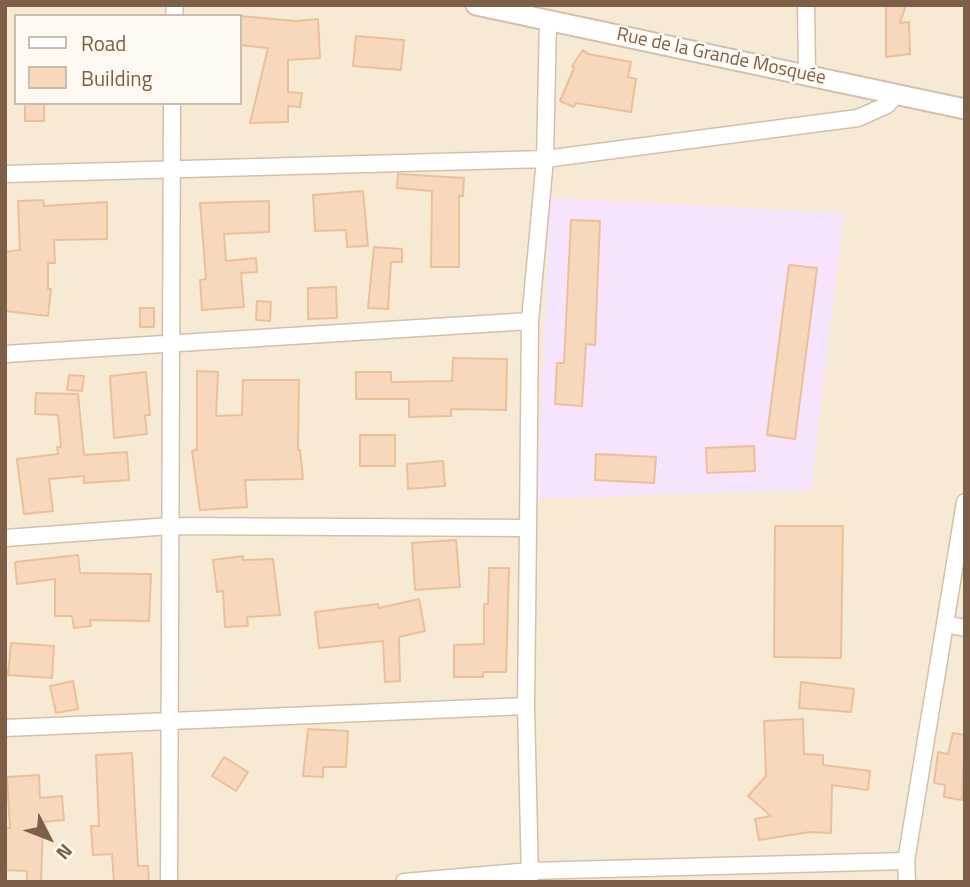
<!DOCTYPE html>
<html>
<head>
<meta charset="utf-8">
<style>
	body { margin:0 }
	#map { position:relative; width:970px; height:887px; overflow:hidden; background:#fff7e8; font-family:"Titillium Web",sans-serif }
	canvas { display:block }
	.frame { position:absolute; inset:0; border:7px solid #7d5f48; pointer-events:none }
	.legend { position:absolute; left:14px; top:14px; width:228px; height:91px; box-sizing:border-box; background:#fffaf1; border:2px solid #cbbcad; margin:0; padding:9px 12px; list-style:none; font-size:21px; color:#7d5f48 }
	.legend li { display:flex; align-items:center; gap:14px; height:35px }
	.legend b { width:35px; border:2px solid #cbbcad }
	.north { position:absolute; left:14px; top:803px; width:70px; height:70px; -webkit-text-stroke:5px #fffaf1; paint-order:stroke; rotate:132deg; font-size:19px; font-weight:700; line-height:28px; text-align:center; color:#7d5f48 }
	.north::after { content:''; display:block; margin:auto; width:24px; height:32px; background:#7d5f48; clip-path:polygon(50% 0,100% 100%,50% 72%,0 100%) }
</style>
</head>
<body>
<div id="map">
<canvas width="970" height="887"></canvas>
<div class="frame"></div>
<ul class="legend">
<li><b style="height:9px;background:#fff"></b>Road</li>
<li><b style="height:19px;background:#f7d8bc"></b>Building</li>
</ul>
<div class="north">N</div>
</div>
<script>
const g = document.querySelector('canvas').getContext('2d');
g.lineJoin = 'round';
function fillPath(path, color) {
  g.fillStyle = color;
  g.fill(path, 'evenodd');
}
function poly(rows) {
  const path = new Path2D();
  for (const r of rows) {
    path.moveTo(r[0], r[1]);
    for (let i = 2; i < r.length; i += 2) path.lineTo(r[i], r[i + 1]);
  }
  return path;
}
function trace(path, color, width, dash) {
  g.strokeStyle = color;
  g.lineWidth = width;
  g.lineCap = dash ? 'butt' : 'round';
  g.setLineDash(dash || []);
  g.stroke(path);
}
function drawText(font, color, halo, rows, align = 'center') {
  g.font = font + ' "Titillium Web",sans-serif';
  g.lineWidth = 5;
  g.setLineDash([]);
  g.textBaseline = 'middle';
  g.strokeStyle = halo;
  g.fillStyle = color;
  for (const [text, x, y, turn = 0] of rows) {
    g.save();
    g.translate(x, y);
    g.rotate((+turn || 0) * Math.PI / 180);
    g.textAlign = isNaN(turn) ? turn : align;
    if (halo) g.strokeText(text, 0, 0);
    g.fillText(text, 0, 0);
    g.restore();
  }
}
const residential = poly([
	[5,5,965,5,965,882,5,882],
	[16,16,240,16,240,103,16,103]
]);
const education = poly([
	[550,198,844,213,811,490,537,499]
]);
const building = poly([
	[886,5,906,5,900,23,909,22,910,54,886,57,886,5],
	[240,16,295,21,318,19,320,58,288,60,288,92,302,93,300,107,288,106,288,122,250,123,268,48,240,45,240,16],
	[356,36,404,40,401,70,353,66,356,36],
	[583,50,588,54,631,62,628,77,636,79,631,112,576,103,574,107,560,101,574,68,572,66,583,50],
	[25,103,44,103,44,121,25,121,25,103],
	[398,174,464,178,463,196,459,196,459,267,431,267,432,191,397,188,398,174],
	[363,191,368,246,347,247,346,230,315,231,313,195,363,191],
	[43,200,44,206,107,202,107,239,54,240,55,263,48,263,48,289,51,289,48,316,5,311,5,252,20,250,18,201,43,200],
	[269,201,269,232,224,234,226,261,256,258,257,272,241,273,244,307,202,310,200,280,206,279,200,203,269,201],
	[571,220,600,221,595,345,586,344,582,406,555,404,557,363,564,363,571,220],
	[374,247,402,249,402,262,391,262,388,309,368,308,374,247],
	[789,265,817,268,795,439,767,435,789,265],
	[336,287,337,318,308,319,308,288,336,287],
	[257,301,271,302,270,321,256,320,257,301],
	[140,308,154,308,154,327,140,327,140,308],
	[453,358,507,359,506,410,451,409,451,416,409,417,409,399,356,399,356,372,391,372,391,382,452,381,453,358],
	[197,371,218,372,216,416,242,415,243,380,299,380,298,450,300,450,303,479,245,480,247,507,200,510,192,451,197,450,197,371],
	[146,372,150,415,145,415,147,434,114,438,110,376,146,372],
	[69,375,84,376,82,391,67,390,69,375],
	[36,393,78,394,84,455,127,452,129,480,84,483,84,476,49,479,53,511,24,514,17,459,58,454,57,447,61,447,58,415,35,414,36,393],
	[360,435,395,435,395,466,360,466,360,435],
	[754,446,755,471,707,473,706,448,754,446],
	[596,454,656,457,654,483,595,480,596,454],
	[443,461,445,486,408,489,407,464,443,461],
	[775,526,843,526,841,658,774,657,775,526],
	[456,540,460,587,415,590,412,543,456,540],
	[78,555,80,573,151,574,149,621,90,620,91,626,74,628,72,616,55,616,55,579,17,584,15,562,78,555],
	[243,556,243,560,273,559,280,615,247,617,248,626,225,627,223,591,217,592,213,560,243,556],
	[489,568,509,568,506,672,483,672,483,677,454,677,454,645,484,644,484,604,488,604,489,568],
	[419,599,425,631,399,637,400,681,385,682,383,641,319,648,315,612,378,604,379,608,419,599],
	[11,643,54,646,52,678,8,675,11,643],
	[73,681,78,709,56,713,50,686,73,681],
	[801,682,854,689,851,712,799,708,801,682],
	[803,719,804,754,823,755,823,765,870,771,868,790,832,785,831,833,810,832,759,840,755,819,771,816,748,796,766,776,764,721,803,719],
	[308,729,348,731,346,767,323,767,323,777,303,776,308,729],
	[953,733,965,735,962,800,944,797,945,785,934,783,938,752,948,754,953,733],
	[132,753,138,866,148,866,149,882,114,882,112,854,93,855,91,826,99,826,96,755,132,753],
	[224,757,248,772,236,791,212,776,224,757],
	[39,775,40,798,62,796,64,820,43,822,41,882,27,882,27,871,5,870,5,828,10,828,7,777,39,775]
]);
const minor = poly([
	[806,5,807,74],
	[174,16,175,5],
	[5,174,545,159,858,118,887,105,895,96],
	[5,354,530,321],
	[528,528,526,706,530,879],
	[5,538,170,526,528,528,530,321,545,159,548,21],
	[945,624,965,628],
	[5,728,526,706],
	[169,882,172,103],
	[404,882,530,871,906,861],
	[907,882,906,861,965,502]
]);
const tertiary = poly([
	[476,5,965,109]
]);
const streetNames = [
	["Rue de la Grande Mosquée",721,57,12]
];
fillPath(residential, '#f7ead5');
fillPath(education, '#f5e4fb');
fillPath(building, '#f7d8bc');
trace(building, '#ecbf9b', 2);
trace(minor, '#d3c0ab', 19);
trace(tertiary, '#d3c0ab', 23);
trace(minor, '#fff', 16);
trace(tertiary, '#fff', 19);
drawText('19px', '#7d5f48', '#fffaf1', streetNames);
</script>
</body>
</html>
